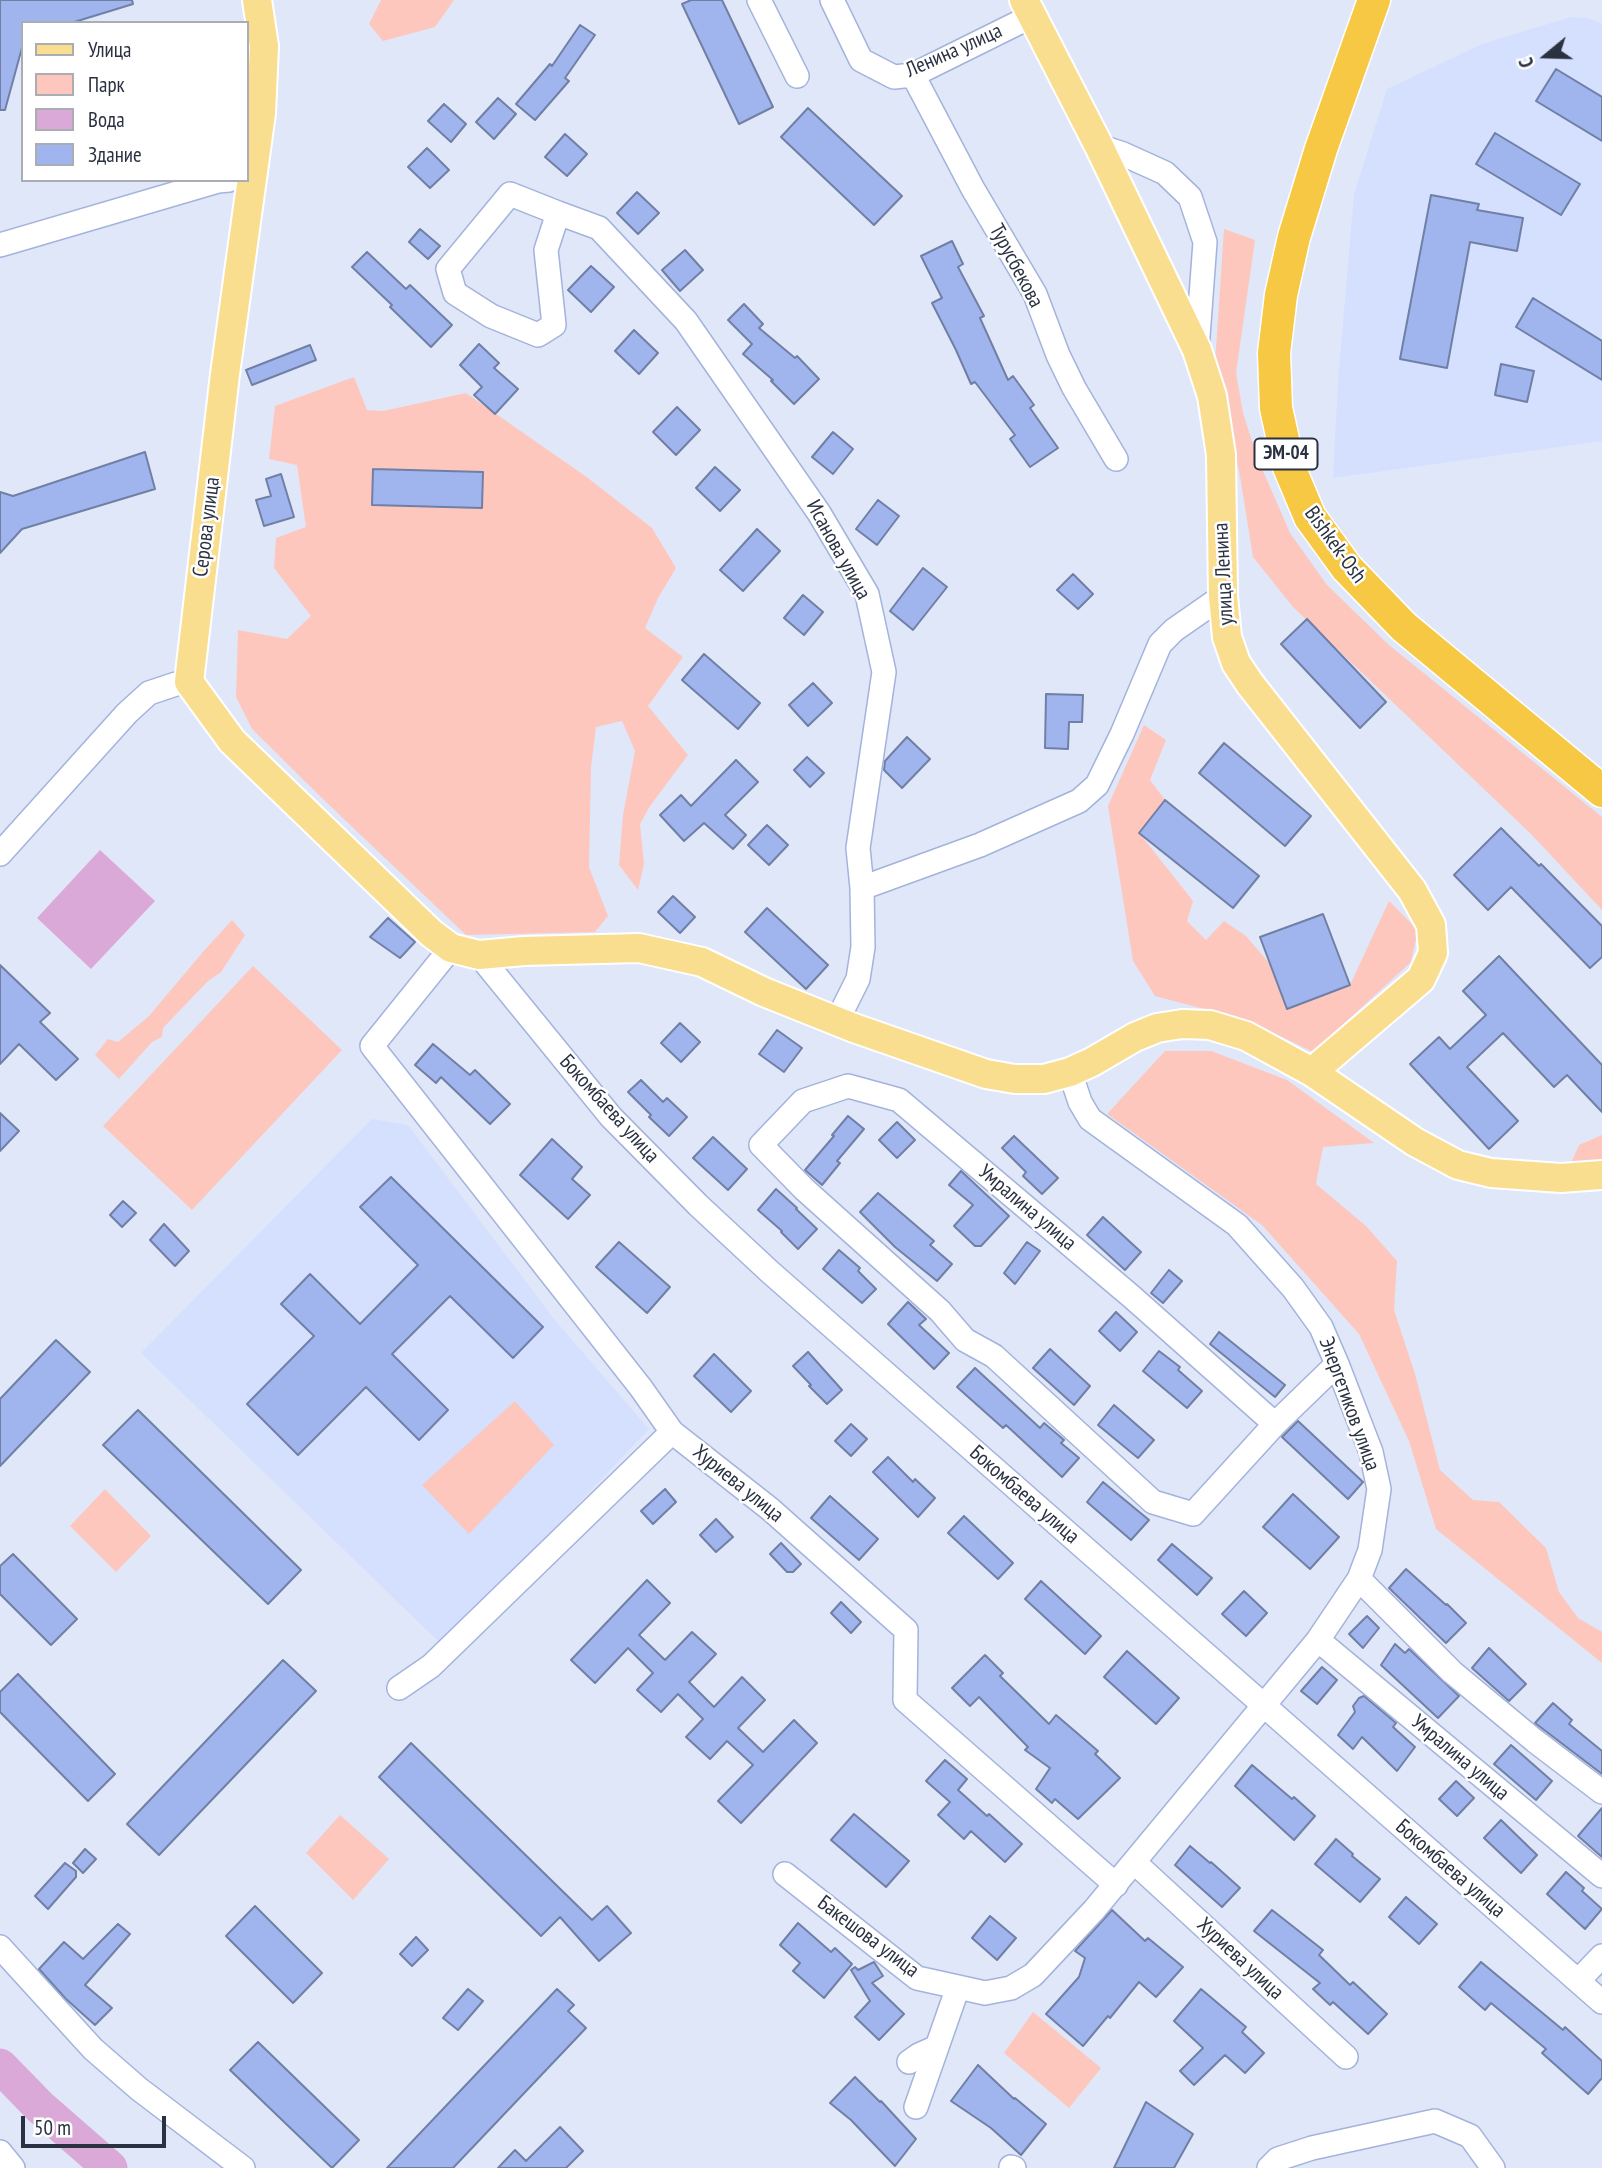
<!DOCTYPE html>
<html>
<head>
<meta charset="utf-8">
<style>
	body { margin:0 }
	#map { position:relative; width:1602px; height:2168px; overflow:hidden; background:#e0e7f9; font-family:"PT Sans Narrow",sans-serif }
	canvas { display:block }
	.legend { position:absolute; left:21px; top:21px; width:228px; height:161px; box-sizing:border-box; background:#fff; border:2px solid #aaadb3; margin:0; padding:9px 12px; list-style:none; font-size:21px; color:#2a3141 }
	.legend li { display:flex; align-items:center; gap:14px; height:35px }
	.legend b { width:35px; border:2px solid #aaadb3 }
	.north { position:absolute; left:1511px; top:21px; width:70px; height:70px; -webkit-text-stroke:5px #fff; paint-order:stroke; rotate:251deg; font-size:19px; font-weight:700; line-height:28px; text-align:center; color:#2a3141 }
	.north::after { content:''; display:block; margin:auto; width:24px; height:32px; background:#2a3141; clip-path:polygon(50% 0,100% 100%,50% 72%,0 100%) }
	.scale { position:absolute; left:21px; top:2116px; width:145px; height:32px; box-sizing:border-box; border:4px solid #2a3141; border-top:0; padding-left:9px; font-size:21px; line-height:24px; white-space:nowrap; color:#2a3141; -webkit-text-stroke:5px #fff; paint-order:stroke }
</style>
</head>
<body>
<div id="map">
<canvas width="1602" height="2168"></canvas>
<ul class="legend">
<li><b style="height:9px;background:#fade8f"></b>Улица</li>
<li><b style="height:19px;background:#fec7be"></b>Парк</li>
<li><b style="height:19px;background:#dba9d8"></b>Вода</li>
<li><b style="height:19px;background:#a0b5ee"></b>Здание</li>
</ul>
<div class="north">С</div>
<div class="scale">50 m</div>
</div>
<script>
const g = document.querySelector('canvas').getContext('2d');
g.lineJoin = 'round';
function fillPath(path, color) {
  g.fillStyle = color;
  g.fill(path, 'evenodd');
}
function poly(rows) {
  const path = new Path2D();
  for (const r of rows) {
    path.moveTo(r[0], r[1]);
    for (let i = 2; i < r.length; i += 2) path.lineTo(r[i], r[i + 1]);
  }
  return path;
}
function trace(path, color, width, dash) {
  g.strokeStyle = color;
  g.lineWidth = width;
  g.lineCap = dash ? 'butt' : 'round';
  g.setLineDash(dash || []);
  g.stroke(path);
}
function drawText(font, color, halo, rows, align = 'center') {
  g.font = font + ' "PT Sans Narrow",sans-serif';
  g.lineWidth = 5;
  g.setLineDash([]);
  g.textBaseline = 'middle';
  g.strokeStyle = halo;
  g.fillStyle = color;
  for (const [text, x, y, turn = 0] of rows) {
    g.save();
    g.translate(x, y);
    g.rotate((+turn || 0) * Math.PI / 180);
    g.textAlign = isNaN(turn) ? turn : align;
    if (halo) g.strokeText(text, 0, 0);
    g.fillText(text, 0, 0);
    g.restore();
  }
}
const built = poly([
	[1571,17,1588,18,1602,24,1602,441,1333,478,1338,381,1354,194,1387,89,1482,44],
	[372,1119,408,1125,554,1319,649,1429,443,1646,141,1353]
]);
const green = poly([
	[381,0,454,0,435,27,383,41,369,24],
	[1224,229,1255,240,1236,373,1243,413,1257,457,1290,533,1327,585,1389,645,1602,817,1602,910,1532,835,1293,607,1253,557,1240,476,1215,363],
	[354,377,367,410,383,411,466,393,588,478,652,528,676,568,658,598,645,628,683,657,648,706,688,755,650,806,640,824,644,864,638,890,619,865,623,815,635,751,622,721,596,727,591,767,589,867,608,916,595,932,466,935,326,802,252,729,236,697,238,630,287,639,311,616,274,568,276,538,306,527,297,465,269,459,275,406],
	[1144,725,1166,740,1150,780,1165,800,1140,834,1193,901,1187,921,1206,940,1224,921,1246,936,1269,963,1287,1009,1350,985,1389,901,1418,930,1411,962,1313,1052,1249,1021,1155,996,1133,961,1108,806],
	[232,920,245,935,221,972,207,982,163,1028,162,1037,152,1042,119,1079,95,1055,108,1039,118,1042,149,1016,202,953],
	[253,966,342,1050,192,1210,103,1126],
	[1165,1051,1211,1051,1287,1080,1374,1143,1323,1147,1316,1184,1366,1226,1397,1261,1394,1310,1415,1374,1440,1470,1473,1500,1499,1502,1546,1548,1559,1592,1578,1618,1602,1632,1602,1663,1436,1529,1409,1441,1359,1334,1262,1225,1107,1114],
	[1602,1135,1602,1163,1568,1170,1579,1145],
	[515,1401,554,1445,469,1534,422,1485],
	[105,1489,151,1536,116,1572,70,1526],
	[340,1815,389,1859,353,1900,306,1853],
	[1033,2012,1101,2068,1069,2108,1004,2053]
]);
const water = poly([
	[100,850,155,901,91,969,37,918]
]);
const river = poly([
	[0,2066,40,2107,110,2168]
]);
const building = poly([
	[0,0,132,0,133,4,71,23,23,23,23,44,5,110,0,110,0,0],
	[691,0,722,0,773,107,739,124,682,4,691,0],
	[580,25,595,35,565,78,569,81,535,120,516,104,550,64,552,66,580,25],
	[1556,69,1602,97,1602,141,1536,101,1556,69],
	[498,98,516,114,494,139,476,122,498,98],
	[444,104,466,124,451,142,428,121,444,104],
	[808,108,902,196,874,225,781,137,808,108],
	[1495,133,1580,184,1561,215,1476,164,1495,133],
	[565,134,587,154,567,176,545,157,565,134],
	[427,148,449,170,430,188,408,167,427,148],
	[637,192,659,213,638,234,617,213,637,192],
	[1431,195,1479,204,1477,210,1523,218,1517,251,1470,242,1447,368,1400,359,1431,195],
	[420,229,440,246,428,259,409,242,420,229],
	[952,241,963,264,958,267,984,316,980,318,1008,380,1013,376,1034,405,1030,408,1058,448,1030,467,1010,439,1015,435,975,382,971,384,956,350,932,303,942,298,921,256,952,241],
	[685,250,703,270,680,291,662,270,685,250],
	[367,252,406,289,410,285,452,325,431,347,390,307,392,305,352,267,367,252],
	[591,266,614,287,591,312,568,290,591,266],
	[1533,298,1602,341,1602,380,1516,327,1533,298],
	[744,304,763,324,759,328,795,358,797,356,819,379,794,404,771,381,773,380,743,354,752,344,728,320,744,304],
	[634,330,658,353,639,374,615,351,634,330],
	[479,344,499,363,494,368,518,389,495,414,474,395,482,387,460,365,479,344],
	[310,345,316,360,252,385,246,370,310,345],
	[1501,364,1534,371,1527,402,1495,395,1501,364],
	[677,407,700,430,676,455,653,432,677,407],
	[833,432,853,449,833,474,812,457,833,432],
	[145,452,155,489,22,529,0,553,0,492,13,496,145,452],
	[715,467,740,490,720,511,696,488,715,467],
	[373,469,483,472,482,508,372,505,373,469],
	[281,474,294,517,264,526,256,500,271,496,266,479,281,474],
	[878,500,899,516,877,545,856,529,878,500],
	[757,529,780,551,743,591,720,570,757,529],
	[923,568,947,587,913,630,890,611,923,568],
	[1073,574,1093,594,1078,609,1057,590,1073,574],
	[803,595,823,612,804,635,784,618,803,595],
	[1307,619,1386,702,1360,728,1281,644,1307,619],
	[704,654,760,703,738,729,682,680,704,654],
	[813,683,832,703,808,726,789,705,813,683],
	[1046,694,1083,695,1082,722,1069,722,1068,749,1045,748,1046,694],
	[907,737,930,759,902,788,884,770,885,761,907,737],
	[1224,743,1311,816,1285,846,1199,773,1224,743],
	[807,757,824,773,810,787,794,770,807,757],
	[736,760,758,782,725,815,746,835,733,849,704,823,684,841,660,815,681,795,691,806,736,760],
	[1165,800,1259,876,1233,908,1139,833,1165,800],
	[767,825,788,845,769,865,748,845,767,825],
	[1501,828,1539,866,1541,864,1602,926,1602,957,1590,968,1511,887,1488,910,1454,875,1501,828],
	[673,896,695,917,680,933,658,912,673,896],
	[767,908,828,965,806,989,745,932,767,908],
	[1323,914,1350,985,1287,1009,1260,937,1323,914],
	[388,918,415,942,400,958,370,937,388,918],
	[1499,956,1602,1065,1602,1112,1567,1075,1554,1087,1503,1033,1467,1067,1518,1121,1489,1149,1410,1064,1439,1037,1450,1049,1486,1015,1463,991,1499,956],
	[0,965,50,1013,40,1022,78,1059,56,1080,19,1044,0,1064,0,965],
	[680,1023,700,1042,681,1062,661,1043,680,1023],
	[777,1030,802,1048,784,1072,759,1054,777,1030],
	[433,1044,470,1075,475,1070,510,1104,490,1124,441,1077,436,1083,415,1065,433,1044],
	[641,1080,663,1102,667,1098,687,1117,669,1136,649,1117,651,1115,628,1092,641,1080],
	[0,1113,19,1131,0,1151,0,1113],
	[848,1116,864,1129,837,1161,840,1163,822,1185,805,1170,834,1136,832,1135,848,1116],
	[897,1122,915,1140,897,1158,879,1140,897,1122],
	[1014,1136,1058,1178,1042,1194,1023,1176,1026,1172,1002,1148,1014,1136],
	[713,1137,747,1169,728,1190,693,1158,713,1137],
	[552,1139,582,1167,572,1179,590,1195,568,1219,520,1175,552,1139],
	[961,1171,1009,1216,981,1246,975,1246,954,1226,973,1205,949,1185,961,1171],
	[391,1177,543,1327,513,1358,450,1296,392,1354,448,1410,419,1440,366,1387,298,1455,247,1404,314,1336,281,1304,310,1274,360,1324,418,1265,360,1207,391,1177],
	[776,1189,797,1208,796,1209,817,1229,798,1249,781,1232,782,1231,758,1210,776,1189],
	[878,1193,934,1241,930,1245,952,1264,937,1281,895,1247,860,1212,878,1193],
	[123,1201,136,1213,122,1227,110,1215,123,1201],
	[1103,1217,1141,1252,1125,1270,1087,1235,1103,1217],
	[164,1224,189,1251,175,1266,150,1240,164,1224],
	[619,1242,670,1287,647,1313,596,1267,619,1242],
	[1027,1242,1040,1251,1015,1284,1004,1273,1027,1242],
	[839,1250,860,1268,858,1271,876,1289,862,1303,823,1269,839,1250],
	[1169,1270,1182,1281,1163,1303,1151,1293,1169,1270],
	[908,1302,926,1319,919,1325,949,1353,934,1369,888,1324,908,1302],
	[1116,1312,1137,1332,1120,1351,1099,1331,1116,1312],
	[1219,1332,1285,1385,1275,1397,1210,1344,1219,1332],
	[56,1340,90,1372,0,1466,0,1399,56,1340],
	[1050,1349,1090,1386,1074,1405,1033,1368,1050,1349],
	[1159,1351,1180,1367,1178,1370,1202,1391,1187,1408,1143,1371,1159,1351],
	[808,1352,842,1390,827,1404,809,1386,811,1385,793,1366,808,1352],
	[714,1354,751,1391,731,1412,694,1376,714,1354],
	[975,1368,1040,1428,1044,1423,1064,1440,1061,1443,1079,1458,1062,1477,1006,1425,1003,1428,957,1387,975,1368],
	[1114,1405,1154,1440,1138,1458,1098,1425,1114,1405],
	[138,1410,301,1570,268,1604,103,1445,138,1410],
	[1298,1421,1363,1482,1348,1499,1282,1437,1298,1421],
	[851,1424,867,1439,851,1456,835,1441,851,1424],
	[888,1457,913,1482,915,1479,935,1498,918,1517,873,1472,888,1457],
	[1103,1482,1149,1520,1131,1540,1087,1502,1103,1482],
	[665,1489,676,1502,653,1524,641,1511,665,1489],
	[1293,1494,1339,1537,1310,1569,1263,1527,1293,1494],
	[830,1496,878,1539,859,1560,811,1518,830,1496],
	[964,1516,1013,1563,998,1579,948,1533,964,1516],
	[716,1519,733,1537,716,1552,700,1535,716,1519],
	[781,1543,801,1564,793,1572,787,1572,770,1554,781,1543],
	[1172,1544,1212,1578,1197,1595,1158,1560,1172,1544],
	[13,1554,77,1619,51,1645,0,1594,0,1566,13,1554],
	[1406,1569,1446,1605,1447,1604,1466,1623,1446,1643,1389,1588,1406,1569],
	[647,1580,670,1603,639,1635,665,1660,692,1632,716,1654,689,1682,714,1707,742,1677,765,1700,738,1728,763,1752,794,1720,817,1743,741,1823,718,1801,753,1765,727,1741,710,1759,686,1737,703,1719,678,1694,661,1712,637,1690,653,1673,628,1648,595,1683,571,1660,647,1580],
	[1041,1581,1101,1636,1085,1654,1025,1599,1041,1581],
	[1244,1591,1267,1613,1246,1636,1222,1614,1244,1591],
	[841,1602,861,1622,851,1633,831,1613,841,1602],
	[1367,1616,1379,1628,1363,1648,1349,1634,1367,1616],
	[1395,1644,1405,1653,1409,1649,1459,1696,1438,1718,1381,1665,1395,1644],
	[1489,1648,1526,1684,1509,1701,1472,1668,1489,1648],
	[1127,1651,1179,1698,1156,1724,1104,1677,1127,1651],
	[985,1655,1003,1673,1000,1676,1049,1724,1056,1715,1098,1751,1095,1754,1120,1778,1078,1819,1055,1799,1052,1803,1036,1789,1050,1768,1025,1750,1028,1747,979,1697,970,1706,952,1688,985,1655],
	[283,1660,316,1691,159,1855,127,1824,283,1660],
	[1322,1667,1337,1680,1317,1704,1301,1691,1322,1667],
	[18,1674,115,1774,88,1801,0,1712,0,1692,18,1674],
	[1364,1696,1396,1723,1393,1727,1415,1747,1397,1771,1362,1737,1353,1749,1338,1735,1355,1712,1353,1706,1359,1698,1364,1696],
	[1553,1703,1572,1720,1569,1724,1602,1751,1602,1774,1535,1723,1553,1703],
	[411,1743,592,1920,607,1906,631,1933,599,1961,560,1917,541,1936,379,1777,411,1743],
	[1511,1745,1552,1781,1536,1800,1494,1764,1511,1745],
	[945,1760,967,1779,958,1790,987,1816,989,1814,1022,1844,1005,1862,971,1831,964,1839,938,1815,950,1802,926,1781,945,1760],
	[1252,1765,1292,1799,1294,1797,1315,1816,1294,1840,1235,1786,1252,1765],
	[1456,1781,1474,1798,1457,1816,1439,1799,1456,1781],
	[1602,1808,1602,1857,1578,1836,1602,1808],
	[854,1814,909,1861,886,1887,831,1840,854,1814],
	[1501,1820,1537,1855,1521,1873,1484,1838,1501,1820],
	[1336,1839,1353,1854,1352,1856,1380,1879,1360,1902,1315,1864,1336,1839],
	[1190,1846,1210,1863,1211,1862,1240,1888,1222,1907,1175,1865,1190,1846],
	[85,1849,96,1859,83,1873,73,1863,85,1849],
	[65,1863,76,1871,76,1877,48,1909,35,1896,65,1863],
	[1566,1872,1584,1888,1582,1891,1602,1909,1585,1929,1547,1894,1566,1872],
	[1406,1897,1437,1924,1419,1944,1389,1917,1406,1897],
	[255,1906,322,1973,293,2003,226,1936,255,1906],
	[1112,1910,1145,1941,1148,1938,1183,1967,1156,1997,1139,1982,1110,2018,1108,2016,1083,2046,1046,2014,1079,1977,1085,1958,1075,1951,1112,1910],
	[1272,1910,1323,1950,1319,1955,1350,1985,1353,1982,1387,2014,1368,2034,1333,2002,1330,2005,1313,1989,1320,1983,1254,1931,1272,1910],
	[990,1916,1016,1938,997,1960,972,1938,990,1916],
	[798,1923,831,1952,835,1948,852,1964,824,1998,793,1971,800,1963,780,1945,798,1923],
	[118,1924,130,1934,85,1985,112,2008,95,2025,66,1999,39,1969,64,1942,83,1959,118,1924],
	[416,1937,428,1950,412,1966,400,1954,416,1937],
	[874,1962,883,1976,872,1983,904,2014,879,2040,855,2017,870,2001,851,1970,855,1967,858,1970,874,1962],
	[1481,1962,1563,2030,1565,2027,1602,2061,1602,2078,1588,2094,1542,2053,1546,2049,1491,2003,1485,2010,1459,1987,1481,1962],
	[468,1989,483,2001,458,2030,443,2018,468,1989],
	[557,1989,574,2005,568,2011,586,2028,453,2168,387,2168,557,1989],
	[1201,1989,1246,2027,1242,2032,1264,2053,1245,2073,1225,2055,1194,2085,1180,2071,1203,2048,1174,2021,1201,1989],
	[258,2042,359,2140,332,2168,230,2070,258,2042],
	[978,2065,1014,2099,1015,2098,1046,2124,1021,2155,991,2128,951,2101,978,2065],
	[855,2077,880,2102,881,2101,916,2139,895,2166,851,2120,830,2103,855,2077],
	[1146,2102,1193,2134,1174,2168,1114,2168,1146,2102],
	[560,2127,583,2151,566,2168,498,2168,515,2150,526,2161,560,2127]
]);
const minor = poly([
	[759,0,797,76],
	[832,0,861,60,894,77,913,75,1032,16],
	[913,75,973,189,1035,294,1058,355,1074,388,1116,459],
	[1099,146,1123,154,1165,173,1190,197,1205,242,1197,350],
	[558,213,546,250,554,325,538,335,491,316,455,293,448,269,510,194,558,213,599,228,686,321,819,513,867,594,884,672,858,848,862,888,863,947,858,979,837,1021],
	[0,245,218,181,229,180],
	[0,854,127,713,149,693,176,684,189,682],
	[862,888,980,845,1079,801,1097,785,1122,734,1160,644,1174,630,1223,596],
	[451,948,372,1046,641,1388,672,1432,770,1509,906,1630,905,1700,1116,1885],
	[479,955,611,1117,698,1205,770,1272,1602,2002],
	[1275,1424,1132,1297,899,1100,848,1086,803,1101,761,1145,804,1189,940,1311,965,1340,994,1356,1153,1502,1193,1514,1275,1424,1337,1364],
	[1359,1579,1452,1672,1535,1741,1602,1792],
	[1318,1640,1602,1876],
	[399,1688,431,1666,672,1432],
	[1134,1862,1346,2057],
	[785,1874,917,1978,985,1993,1011,1988,1033,1975,1094,1910,1318,1640,1359,1579,1370,1550,1379,1489,1371,1452,1337,1364,1321,1327,1293,1288,1237,1225,1090,1119,1080,1102,1070,1072],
	[0,1947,93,2049,139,2089,243,2168],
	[1578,1981,1602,1956],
	[909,2062,919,2055,937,2047],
	[916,2107,958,1987],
	[0,2152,13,2168],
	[1011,2167,1014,2168],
	[1269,2168,1278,2159,1312,2148,1435,2121,1470,2136,1493,2168]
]);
const major = poly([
	[257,0,264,46,261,113,225,374,189,682,232,741,431,933,451,948,479,955,524,951,639,948,702,962,764,992,854,1028,986,1074,1015,1079,1044,1079,1070,1072,1092,1062,1135,1037,1157,1028,1182,1024,1210,1025,1246,1036,1312,1072,1415,1142,1458,1165,1491,1173,1561,1178,1602,1175],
	[1024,0,1099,146,1197,350,1212,396,1221,455,1223,596,1227,637,1236,663,1250,684,1412,890,1431,925,1433,953,1421,979,1312,1072]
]);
const highway = poly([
	[1374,0,1321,149,1294,237,1281,295,1274,353,1276,408,1289,467,1310,517,1347,568,1404,627,1602,791]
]);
const shields = [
	[1286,454,63]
];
const shieldNames = [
	["ЭМ-04",1286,454]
];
const streetNames = [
	["Ленина улица",954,51,-24],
	["Турусбекова",1016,266,62],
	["Серова улица",207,527,-83],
	["Bishkek-Osh",1335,545,54],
	["Исанова улица",838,550,61],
	["улица Ленина",1224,574,-93],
	["Бокомбаева улица",609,1109,48],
	["Умралина улица",1027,1208,40],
	["Энергетиков улица",1349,1404,70],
	["Хуриева улица",738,1484,39],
	["Бокомбаева улица",1024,1495,41],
	["Умралина улица",1460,1758,40],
	["Бокомбаева улица",1450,1869,41],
	["Бакешова улица",868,1937,37],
	["Хуриева улица",1240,1959,43]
];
fillPath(built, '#d4e0fe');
fillPath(green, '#fec7be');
fillPath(water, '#dba9d8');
trace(river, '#dba9d8', 35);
fillPath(building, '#a0b5ee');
trace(building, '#707fa5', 2);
trace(minor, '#a3b3dc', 26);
trace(major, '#fff', 32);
trace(highway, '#fff', 35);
trace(minor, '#fff', 23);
trace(major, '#fade8f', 28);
trace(highway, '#f7c844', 32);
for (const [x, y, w] of shields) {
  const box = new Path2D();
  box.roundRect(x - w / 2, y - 15.5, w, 31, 5);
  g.fillStyle = '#fff';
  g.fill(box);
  trace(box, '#2a3141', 2);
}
drawText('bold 19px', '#2a3141', null, shieldNames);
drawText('21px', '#2a3141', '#fff', streetNames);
</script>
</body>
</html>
